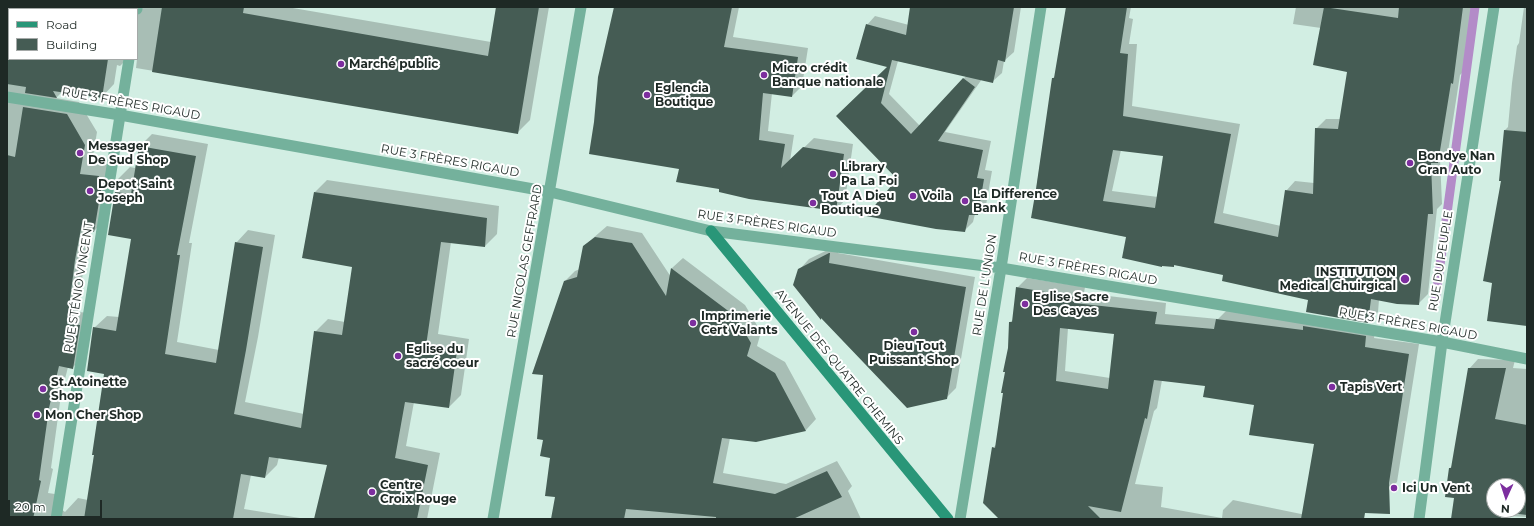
<!DOCTYPE html>
<html>
<head>
<meta charset="utf-8">
<style>
	body { margin:0 }
	#map { position:relative; width:1534px; height:526px; overflow:hidden; background:#d2eee3; font-family:Montserrat,sans-serif }
	canvas { display:block }
	.frame { position:absolute; inset:0; border:8px solid #1e2925; pointer-events:none }
	.legend { position:absolute; left:8px; top:8px; width:130px; height:52px; box-sizing:border-box; background:#fff; border:1px solid #a5a9a8; margin:0; padding:5px 7px; list-style:none; font-size:12px; color:#1e2925 }
	.legend li { display:flex; align-items:center; gap:8px; height:20px }
	.legend b { width:20px; border:1px solid #a5a9a8 }
	.north { position:absolute; left:1486px; top:478px; width:40px; height:40px; box-sizing:border-box; background:#fff; border:1px solid #a5a9a8; border-radius:50%; rotate:183deg; font-size:11px; font-weight:700; line-height:16px; text-align:center; color:#1e2925 }
	.north::after { content:''; display:block; margin:auto; width:14px; height:18px; background:#7d2e9f; clip-path:polygon(50% 0,100% 100%,50% 72%,0 100%) }
	.scale { position:absolute; left:8px; top:500px; width:94px; height:18px; box-sizing:border-box; border:2px solid #1e2925; border-top:0; padding-left:5px; font-size:12px; line-height:14px; white-space:nowrap; color:#1e2925; -webkit-text-stroke:3px #fff; paint-order:stroke }
</style>
</head>
<body>
<div id="map">
<canvas width="1534" height="526"></canvas>
<div class="frame"></div>
<ul class="legend">
<li><b style="height:5px;background:#299678"></b>Road</li>
<li><b style="height:11px;background:#455c54"></b>Building</li>
</ul>
<div class="north">N</div>
<div class="scale">20 m</div>
</div>
<script>
const g = document.querySelector('canvas').getContext('2d');
g.lineJoin = 'round';
function fillPath(path, color) {
  g.fillStyle = color;
  g.fill(path, 'evenodd');
}
function poly(rows) {
  const path = new Path2D();
  for (const r of rows) {
    path.moveTo(r[0], r[1]);
    for (let i = 2; i < r.length; i += 2) path.lineTo(r[i], r[i + 1]);
  }
  return path;
}
function trace(path, color, width, dash) {
  g.strokeStyle = color;
  g.lineWidth = width;
  g.lineCap = dash ? 'butt' : 'round';
  g.setLineDash(dash || []);
  g.stroke(path);
}
function drawText(font, color, halo, rows, align = 'center') {
  g.font = font + ' Montserrat,sans-serif';
  g.lineWidth = 4;
  g.setLineDash([]);
  g.textBaseline = 'middle';
  g.strokeStyle = halo;
  g.fillStyle = color;
  for (const [text, x, y, turn = 0] of rows) {
    g.save();
    g.translate(x, y);
    g.rotate((+turn || 0) * Math.PI / 180);
    g.textAlign = isNaN(turn) ? turn : align;
    if (halo) g.strokeText(text, 0, 0);
    g.fillText(text, 0, 0);
    g.restore();
  }
}
const shadow = poly([
	[7,7,287,7,491,42,497,7,549,7,530,120,518,132,136,68,137,59,137,9,9,9,9,59,127,59,120,66,117,65,114,84,102,97,63,91,56,98,79,102,97,132,92,162,115,165,106,219,94,231,90,230,86,247,78,312,91,313,85,355,72,368,68,367,61,395,51,468,53,469,48,493,62,495,61,509,65,512,78,498,88,500,105,373,94,328,107,316,119,317,132,238,109,234,118,179,130,167,135,168,140,146,152,134,208,144,189,243,192,243,177,342,219,350,236,243,248,230,275,235,258,337,245,402,304,414,315,332,328,319,345,322,353,266,315,192,327,180,499,206,497,234,485,246,451,242,438,334,469,339,461,395,449,407,414,402,406,446,440,453,427,519,315,519,328,464,279,457,277,465,265,477,251,475,244,509,306,519,7,519],
	[615,7,739,7,733,37,808,48,802,86,792,96,772,93,768,131,794,135,790,161,814,138,853,144,845,200,836,210,721,188,680,168],
	[911,7,1021,7,1014,52,1004,61,1002,73,993,81,982,79,945,132,991,141,985,170,992,171,986,205,977,214,975,214,973,222,964,231,898,179,846,108,888,67,867,25,875,16,909,25],
	[898,61,966,76,920,126,889,94],
	[1067,7,1131,7,1129,18,1133,19,1129,44,1137,44,1132,106,1240,124,1223,213,1281,226,1286,191,1295,181,1314,183,1316,129,1326,119,1340,119,1349,71,1321,28,1293,24,1296,7,1473,7,1462,73,1460,75,1448,152,1440,159,1442,204,1437,209,1428,294,1418,304,1379,300,1378,312,1368,321,1309,299,1225,274,1175,265,1173,266,1127,237,1032,217,1053,78,1056,75],
	[1121,150,1164,155,1158,197,1112,191],
	[1524,7,1527,7,1527,325,1493,282,1505,130,1508,127,1512,83,1517,46,1519,43],
	[607,226,642,233,671,277,672,268,683,258,745,305,761,332,757,346,785,362,816,419,806,430,756,441,730,438,723,473,786,484,837,461,852,486,848,491,861,519,552,519,556,496,552,457,565,281,575,271,580,269,584,246],
	[840,244,838,253,975,277,956,388,946,398,822,318,821,319,799,270,809,259],
	[1027,278,1085,287,1084,293,1166,303,1165,314,1218,319,1227,310,1376,327,1374,338,1419,344,1397,482,1387,492,1315,443,1255,404,1206,385,1162,380,1157,408,1154,411,1135,484,1163,487,1161,507,1222,518,1223,510,1233,500,1306,515,1358,519,1000,519,993,448,997,444,1009,348,1010,322,1013,320,1017,288],
	[1068,328,1115,333,1110,378,1065,371],
	[1478,359,1515,360,1513,368,1527,369,1527,517,1508,516,1508,519,1452,519,1456,497,1446,496,1450,468,1453,465,1469,369],
	[1494,486,1518,486,1518,510,1494,510]
]);
const stream = poly([
	[1435,302,1475,7]
]);
const building = poly([
	[162,7,244,7,243,13,488,56,496,7,539,7,518,134,152,72],
	[614,7,732,7,724,47,798,57,792,97,763,93,759,140,785,144,781,168,803,147,844,154,836,211,749,199,719,192,719,189,676,182,679,169,589,154,594,122,598,77],
	[910,7,1014,7,1005,62,998,60,993,83,892,60,881,103,911,134,963,78,975,87,938,141,983,150,977,178,984,179,978,215,969,215,965,232,936,229,866,216,897,179,836,116,887,67,856,59,866,24,906,35],
	[1066,7,1127,7,1120,53,1128,54,1123,116,1231,134,1214,223,1278,237,1285,190,1313,194,1315,128,1338,129,1347,72,1313,65,1324,7,1398,18,1399,7,1463,7,1453,84,1451,83,1438,163,1431,163,1433,214,1428,214,1419,305,1397,304,1371,299,1368,323,1306,312,1308,300,1222,281,1223,275,1174,265,1174,267,1162,266,1162,267,1122,258,1126,237,1031,218,1036,189,1052,78,1054,78],
	[1113,150,1163,156,1155,208,1103,201],
	[7,59,108,59,102,98,53,91,57,98,25,93,26,87,7,84],
	[23,107,67,114,85,145,80,174,99,176,98,190,101,190,94,232,81,229,75,260,67,324,80,325,73,369,59,366,49,408,39,480,41,481,33,519,7,519,7,155,15,157],
	[1504,130,1527,132,1527,326,1487,321,1492,283,1483,281,1501,181,1499,181],
	[139,146,196,156,177,255,180,255,165,354,216,363,235,242,263,247,246,350,234,414,301,428,314,331,342,335,352,267,302,258,314,192,487,218,485,247,441,242,426,346,457,351,449,408,405,402,395,458,428,465,417,519,314,519,327,465,269,457,265,478,241,474,233,519,84,519,94,455,92,455,104,374,87,371,93,327,116,331,131,239,108,235,115,192,131,194],
	[595,237,632,243,666,296,671,268,735,316,751,343,747,356,775,373,806,431,756,442,722,438,713,483,775,494,827,471,842,497,793,519,716,519,716,517,626,509,624,519,551,519,555,497,545,496,550,458,540,456,543,440,537,439,543,375,532,374,564,281,577,277,583,246],
	[829,253,830,253,829,263,966,287,947,399,907,408,821,318,821,320,793,285,798,269],
	[1016,287,1075,297,1074,303,1157,312,1155,324,1214,329,1216,319,1303,330,1303,326,1366,336,1365,347,1409,354,1389,483,1390,514,1365,513,1364,519,1301,519,1314,444,1249,435,1254,405,1203,397,1205,386,1154,380,1147,419,1145,418,1121,512,1088,506,1101,519,999,519,983,503,992,447,995,448,1003,393,1001,393,1005,372,1003,372,1008,348,1009,322,1012,322],
	[1060,328,1114,334,1108,389,1056,381],
	[1468,368,1506,368,1495,419,1527,425,1527,515,1502,512,1501,519,1451,519,1454,498,1445,497,1449,468,1451,468],
	[1494,486,1518,486,1518,510,1494,510]
]);
const minor = poly([
	[137,9,137,7],
	[711,231,1001,268,1442,342,1527,359],
	[56,519,129,59],
	[493,519,581,7],
	[960,519,1001,268,1041,7],
	[1419,519,1442,342,1494,7]
]);
const tertiary = poly([
	[7,97,120,115,550,192,711,231]
]);
const secondary = poly([
	[711,231,948,519]
]);
const markers = [
	[341,64,4,"#7d2e9f"],
	[764,75,4,"#7d2e9f"],
	[647,95,4,"#7d2e9f"],
	[80,153,4,"#7d2e9f"],
	[1410,163,4,"#7d2e9f"],
	[833,174,4,"#7d2e9f"],
	[90,191,4,"#7d2e9f"],
	[913,196,4,"#7d2e9f"],
	[965,201,4,"#7d2e9f"],
	[813,203,4,"#7d2e9f"],
	[1405,279,5,"#7d2e9f"],
	[1025,304,4,"#7d2e9f"],
	[693,323,4,"#7d2e9f"],
	[914,332,4,"#7d2e9f"],
	[398,356,4,"#7d2e9f"],
	[1332,387,4,"#7d2e9f"],
	[43,389,4,"#7d2e9f"],
	[37,415,4,"#7d2e9f"],
	[1394,488,4,"#7d2e9f"],
	[372,492,4,"#7d2e9f"]
];
const poiNames = [
	["Marché public",349,64],
	["Micro crédit",772,68],
	["Banque nationale",772,82],
	["Eglencia",655,88],
	["Boutique",655,102],
	["Messager",88,146],
	["De Sud Shop",88,160],
	["Bondye Nan",1418,156],
	["Gran Auto",1418,170],
	["Library",841,167],
	["Pa La Foi",841,181],
	["Depot Saint",98,184],
	["Joseph",98,198],
	["La Difference",973,194],
	["Bank",973,208],
	["Tout A Dieu",821,196],
	["Boutique",821,210],
	["Voila",921,196],
	["INSTITUTION",1396,272,"right"],
	["Medical Chuirgical",1396,286,"right"],
	["Eglise Sacre",1033,297],
	["Des Cayes",1033,311],
	["Imprimerie",701,316],
	["Cert Valants",701,330],
	["Dieu Tout",914,346,"center"],
	["Puissant Shop",914,360,"center"],
	["Eglise du",406,349],
	["sacré coeur",406,363],
	["St.Atoinette",51,382],
	["Shop",51,396],
	["Tapis Vert",1340,387],
	["Mon Cher Shop",45,415],
	["Centre",380,485],
	["Croix Rouge",380,499],
	["Ici Un Vent",1402,488]
];
const streetNames = [
	["RUE 3 FRÈRES RIGAUD",131,104,10],
	["RUE 3 FRÈRES RIGAUD",450,161,10],
	["RUE 3 FRÈRES RIGAUD",767,224,8],
	["RUE NICOLAS GEFFRARD",525,261,-80],
	["RUE DU PEUPLE",1441,261,-81],
	["RUE 3 FRÈRES RIGAUD",1088,269,10],
	["RUE DE L'UNION",985,285,-81],
	["RUE STÉNIO VINCENT",79,287,-81],
	["RUE 3 FRÈRES RIGAUD",1408,324,10],
	["AVENUE DES QUATRE CHEMINS",839,367,51]
];
fillPath(shadow, '#0003');
trace(stream, '#b38bc8', 9);
fillPath(building, '#455c54');
trace(minor, '#74b19c', 11);
trace(tertiary, '#74b19c', 11);
trace(secondary, '#299678', 11);
for (const [x, y, r, color] of markers) {
  const dot = new Path2D();
  dot.arc(x, y, r, 0, 2 * Math.PI);
  g.fillStyle = color;
  g.fill(dot);
  trace(dot, '#fff', 1.5);
}
drawText('bold 12px', '#1e2925', '#fff', poiNames, 'left');
drawText('12px', '#1e2925', '#fff', streetNames);
</script>
</body>
</html>
